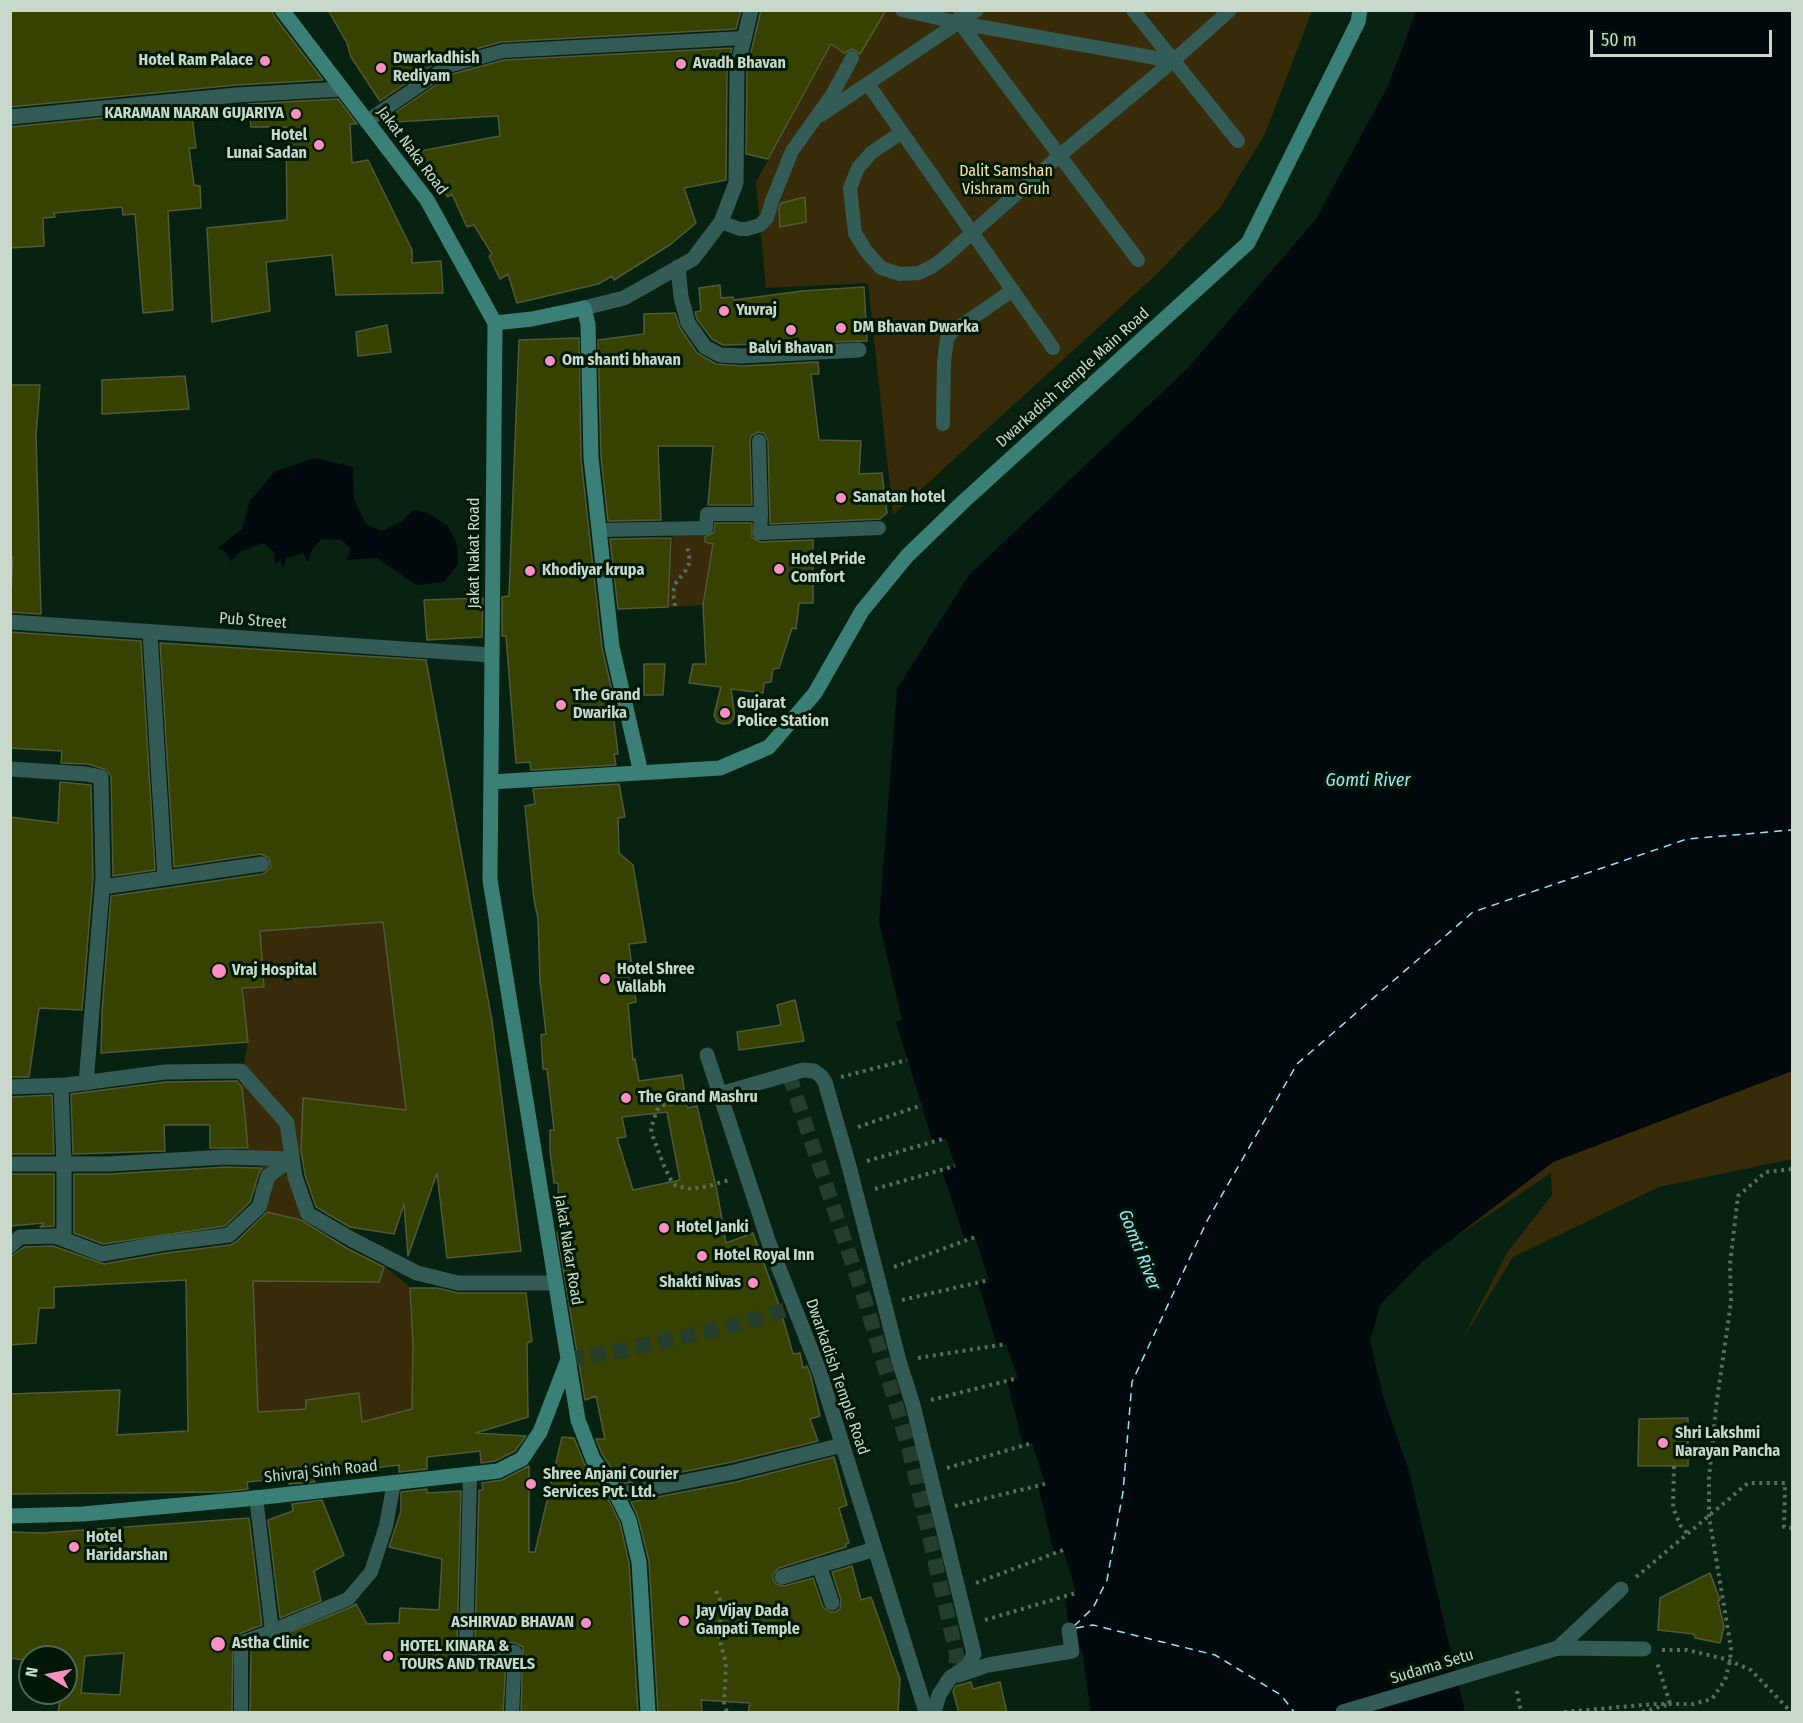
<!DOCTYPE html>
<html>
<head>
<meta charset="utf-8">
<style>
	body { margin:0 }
	#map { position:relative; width:1803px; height:1723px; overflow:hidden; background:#072210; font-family:"Fira Sans Condensed",sans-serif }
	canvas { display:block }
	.frame { position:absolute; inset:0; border:12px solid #c8d8cb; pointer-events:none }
	.north { position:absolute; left:18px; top:1645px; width:60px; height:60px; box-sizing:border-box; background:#001907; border:2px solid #506555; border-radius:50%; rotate:280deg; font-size:16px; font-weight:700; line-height:24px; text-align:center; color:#c8d8cb }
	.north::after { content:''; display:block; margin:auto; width:21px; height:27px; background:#fc8fc1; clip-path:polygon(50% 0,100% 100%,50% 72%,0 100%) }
	.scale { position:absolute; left:1590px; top:30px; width:182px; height:27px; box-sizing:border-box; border:3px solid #c8d8cb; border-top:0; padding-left:8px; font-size:18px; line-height:21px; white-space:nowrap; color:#c8d8cb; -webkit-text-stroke:4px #001907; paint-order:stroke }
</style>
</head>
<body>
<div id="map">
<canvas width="1803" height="1723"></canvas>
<div class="frame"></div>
<div class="north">N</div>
<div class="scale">50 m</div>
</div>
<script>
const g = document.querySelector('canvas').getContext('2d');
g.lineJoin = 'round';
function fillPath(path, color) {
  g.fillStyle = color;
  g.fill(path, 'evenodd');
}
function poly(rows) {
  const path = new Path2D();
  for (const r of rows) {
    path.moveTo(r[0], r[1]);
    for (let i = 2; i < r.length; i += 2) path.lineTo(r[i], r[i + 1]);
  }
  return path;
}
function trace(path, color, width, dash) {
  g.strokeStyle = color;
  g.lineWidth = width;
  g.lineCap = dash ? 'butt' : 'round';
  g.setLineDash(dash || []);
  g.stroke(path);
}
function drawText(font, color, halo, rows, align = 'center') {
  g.font = font + ' "Fira Sans Condensed",sans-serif';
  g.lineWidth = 6;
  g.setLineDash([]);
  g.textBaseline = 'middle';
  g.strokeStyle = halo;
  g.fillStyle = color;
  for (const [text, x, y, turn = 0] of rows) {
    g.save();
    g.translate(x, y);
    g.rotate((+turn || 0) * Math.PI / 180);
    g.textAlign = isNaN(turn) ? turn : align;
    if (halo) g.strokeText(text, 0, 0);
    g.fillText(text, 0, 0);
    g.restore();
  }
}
const green = poly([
	[845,11,1312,11,1265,134,1220,208,1158,273,893,515,868,283,766,288,756,182,834,40],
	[673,528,706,528,705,542,713,544,703,605,668,607],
	[383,922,406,1110,303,1098,300,1166,308,1214,299,1219,265,1211,259,1207,253,1185,262,1183,262,1164,248,1163,247,1139,241,1079,248,1042,242,988,264,987,258,931],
	[1792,1071,1792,1159,1659,1187,1513,1257,1462,1340,1507,1253,1552,1195,1551,1173,1451,1240,1553,1162],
	[384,1266,409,1286,413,1343,412,1409,362,1422,359,1393,306,1409,258,1412,253,1281,378,1282]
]);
const water = poly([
	[1416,11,1792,11,1792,1071,1553,1162,1422,1262,1380,1305,1370,1341,1383,1396,1409,1471,1465,1712,1091,1712,1082,1650,1072,1651,1069,1630,1065,1596,1076,1592,1063,1550,1054,1553,1038,1486,1045,1483,1032,1443,1023,1444,1007,1381,1018,1378,1006,1344,997,1346,978,1282,989,1280,975,1237,965,1241,942,1170,955,1166,946,1138,933,1143,896,1022,902,1020,879,922,897,689,969,575,1188,368,1316,219,1388,86],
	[314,458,353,467,354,499,366,524,381,531,401,522,413,510,428,513,448,526,457,544,458,565,444,582,416,585,377,558,346,560,351,549,342,540,322,539,312,549,308,562,303,553,287,558,283,568,280,560,275,564,274,552,263,543,240,552,231,561,227,553,218,548,242,529,250,501,274,472]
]);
const ferry = poly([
	[1074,1626,1093,1608,1107,1580,1123,1492,1132,1382,1207,1221,1297,1064,1473,912,1687,839,1792,830],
	[1076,1628,1093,1625,1215,1655,1281,1695,1294,1712]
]);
const building = poly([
	[10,10,272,10,274,16,323,80,236,85,10,107,10,10],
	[328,10,741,10,736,29,501,42,443,58,380,101,351,57,347,43,328,10],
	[761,10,886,10,860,54,852,49,844,53,831,44,768,159,746,154,747,69,761,10],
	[732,48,727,68,726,180,684,188,696,223,671,244,614,280,612,276,598,284,517,303,508,274,500,279,489,256,492,254,474,225,467,227,452,194,448,197,415,152,500,136,498,116,394,122,390,116,452,74,504,60,732,48],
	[338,99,357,124,350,124,352,163,368,160,412,250,412,263,441,261,443,293,336,295,332,255,266,262,270,311,212,322,207,228,287,220,286,127,251,127,248,104,338,99],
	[191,109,196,148,189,148,194,185,200,186,201,208,168,211,173,310,143,313,135,214,123,215,122,207,54,213,55,217,43,218,44,246,10,248,10,127,191,109],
	[805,197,806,222,780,227,779,209,781,203,805,197],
	[720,285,721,298,733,297,734,300,802,291,864,287,867,341,723,345,712,339,697,319,695,312,701,311,699,288,720,285],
	[675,313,680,328,697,353,716,364,742,366,818,362,819,374,811,374,819,440,861,441,859,474,882,473,887,513,880,519,770,524,768,441,764,433,758,432,751,436,750,441,752,505,708,505,713,446,658,446,661,520,608,521,601,457,598,340,644,334,644,314,675,313],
	[387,325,391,352,358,356,356,332,387,325],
	[579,338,581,459,602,648,613,695,611,695,618,754,614,754,616,765,531,770,530,762,516,763,506,636,502,636,502,597,509,596,519,340,579,338],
	[185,376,189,409,102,414,102,380,185,376],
	[10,385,40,385,36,435,41,614,10,612,13,557,10,556,10,385],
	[715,523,752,523,752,537,760,542,813,540,813,603,799,603,796,629,792,628,779,668,773,669,771,682,764,683,763,693,731,689,735,717,730,723,724,724,717,722,714,715,721,687,689,683,693,664,706,664,703,605,713,544,705,542,705,537,714,532,715,523],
	[671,538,668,607,618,609,610,539,671,538],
	[483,598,482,637,427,640,424,600,483,598],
	[10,632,141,641,155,870,113,876,111,777,107,770,88,764,61,763,62,751,10,748,10,632],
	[160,643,426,660,492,1021,521,1251,447,1258,437,1173,408,1256,404,1204,394,1234,350,1227,316,1207,305,1175,301,1151,303,1098,406,1110,383,922,260,931,264,987,242,988,248,1042,101,1053,102,1011,111,896,263,874,271,867,269,858,261,854,174,867,160,643],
	[644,664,665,664,663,695,644,695,644,664],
	[60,782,91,785,93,878,82,1010,39,1008,29,1077,10,1077,10,817,58,823,60,782],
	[619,784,625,817,618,818,619,853,633,865,646,942,629,944,636,1002,628,1004,633,1060,635,1059,639,1081,682,1075,687,1108,697,1106,717,1191,726,1243,753,1233,779,1305,793,1354,800,1353,803,1368,807,1366,810,1373,820,1416,810,1419,818,1441,732,1462,622,1484,602,1454,596,1439,605,1439,596,1396,585,1400,557,1232,560,1232,558,1183,554,1183,550,1150,550,1130,554,1130,547,1069,543,1069,541,1035,546,1034,540,981,538,918,534,900,525,806,535,804,533,789,619,784],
	[667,1112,680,1180,633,1190,617,1138,626,1137,622,1117,667,1112],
	[795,1000,804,1041,739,1050,737,1032,781,1025,777,1005,795,1000],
	[237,1081,242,1087,248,1148,210,1148,210,1125,164,1125,165,1151,73,1154,71,1094,166,1082,237,1081],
	[52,1095,54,1154,10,1154,10,1097,52,1095],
	[225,1167,262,1168,259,1173,250,1202,225,1226,103,1244,74,1233,74,1174,110,1174,225,1167],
	[10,1174,54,1174,54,1226,40,1227,44,1223,10,1226,10,1174],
	[267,1212,301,1220,348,1249,384,1267,379,1282,253,1281,258,1412,306,1409,306,1400,359,1393,362,1422,412,1409,413,1343,410,1288,437,1288,458,1293,526,1293,532,1341,527,1343,528,1417,476,1433,526,1436,515,1451,495,1461,481,1463,480,1451,427,1457,427,1469,399,1472,399,1465,312,1475,315,1482,289,1484,288,1478,247,1482,248,1489,220,1492,10,1494,10,1394,120,1390,117,1435,188,1431,186,1280,54,1287,54,1308,39,1308,36,1343,10,1345,10,1257,24,1247,53,1246,104,1264,166,1253,230,1245,236,1242,267,1212],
	[1688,1418,1688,1466,1638,1466,1639,1419,1688,1418],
	[562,1437,574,1438,584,1463,604,1491,620,1523,629,1563,638,1713,521,1713,523,1647,516,1643,475,1640,479,1490,483,1490,482,1483,502,1480,529,1466,529,1552,535,1552,562,1437],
	[834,1457,847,1505,839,1508,849,1543,846,1544,846,1547,779,1568,773,1574,773,1579,776,1584,784,1586,813,1578,823,1607,830,1612,835,1612,840,1609,841,1600,832,1572,852,1566,861,1600,871,1597,900,1679,898,1713,748,1713,750,1703,701,1700,702,1713,658,1713,649,1561,638,1517,631,1502,736,1482,834,1457],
	[427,1489,427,1493,461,1491,457,1648,458,1653,465,1657,506,1660,503,1713,250,1713,251,1648,351,1607,356,1604,367,1624,399,1623,400,1608,439,1610,442,1559,389,1547,401,1511,401,1492,427,1489],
	[322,1500,344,1555,314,1571,321,1601,280,1618,268,1520,293,1511,292,1504,322,1500],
	[249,1518,262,1625,241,1633,233,1643,232,1713,58,1713,61,1693,66,1693,66,1657,30,1657,30,1661,10,1658,10,1532,43,1533,249,1518],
	[124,1653,120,1695,81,1693,85,1656,124,1653],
	[1710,1573,1720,1600,1718,1601,1724,1627,1720,1643,1695,1638,1694,1634,1658,1630,1660,1598,1710,1573],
	[971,1682,973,1689,1000,1682,1007,1713,959,1713,953,1691,956,1686,971,1682]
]);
const pedestrianTunnel = poly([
	[789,1075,866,1304,909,1449,957,1656,954,1676],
	[568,1359,623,1350,737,1325,794,1307]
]);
const path = poly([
	[675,606,673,593,675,584,686,570,690,562,687,546],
	[841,1077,907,1060],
	[702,1097,661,1106,657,1110,654,1119,651,1129,653,1137,664,1166,671,1180,676,1186,691,1189,709,1186,729,1180],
	[858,1127,922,1105],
	[867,1161,946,1138],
	[875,1189,955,1166],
	[894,1267,975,1237],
	[902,1300,989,1280],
	[918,1358,1006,1344],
	[931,1400,1018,1378],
	[1674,1466,1673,1507,1680,1525,1688,1534],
	[947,1468,1032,1443],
	[955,1506,1045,1484],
	[1636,1577,1748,1483,1785,1483,1784,1527,1792,1528],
	[976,1583,1063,1550],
	[716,1591,720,1600,721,1613,719,1638,726,1663,724,1705,727,1712],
	[985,1620,1076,1593],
	[1662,1650,1687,1650,1725,1659,1751,1670,1791,1712],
	[1517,1691,1521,1712],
	[1564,1712,1654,1704,1693,1704,1712,1699,1725,1680,1730,1661,1731,1648,1709,1516,1709,1479,1716,1407,1731,1302,1730,1264,1738,1196,1766,1172,1792,1169],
	[1642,1712,1670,1704,1657,1662]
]);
const service = poly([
	[902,10,960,23,958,20],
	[961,10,960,23,1138,260],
	[1133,10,1238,141],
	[961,20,960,23,1173,61],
	[868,84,1053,348],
	[821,115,977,10],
	[367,121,448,66,503,51,744,38],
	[902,132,871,153,858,168,850,188,855,233,866,251,881,268,900,274,919,273,933,266,945,257,1059,156,1173,61,1230,10],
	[721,222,740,229,747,229,760,225,767,218,772,201,792,151,832,95,852,58],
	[943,424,944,362,947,339,952,332,1013,290],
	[761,514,760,533,879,528],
	[599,530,706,528,707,514,761,514,759,441],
	[470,1474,466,1648,515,1652,512,1712],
	[256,1497,272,1631,348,1599,371,1572,386,1526,394,1482],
	[241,1712,241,1647,245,1641,272,1631]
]);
const pedestrian = poly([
	[707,1055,769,1243,819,1370,926,1712],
	[720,1094,803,1070,814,1071,821,1076,825,1082,849,1166,899,1361,913,1405,974,1654,968,1666,950,1678,939,1695,934,1712],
	[616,1495,734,1472,842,1445],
	[819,1565,832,1603],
	[782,1577,875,1549],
	[1558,1648,1644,1649],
	[959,1675,988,1665,1072,1651,1069,1630],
	[1343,1712,1558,1648,1621,1589]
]);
const minor = poly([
	[10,117,237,95,342,89],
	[678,267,681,297,688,323,705,347,720,355,742,356,859,350],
	[150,632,165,878],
	[10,769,86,774,101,777,103,878,86,1083],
	[103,887,262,864],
	[61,1086,64,1164,64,1239],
	[10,1087,67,1085,165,1072,241,1071,287,1123,295,1177,308,1214,353,1240,417,1273,458,1283,555,1283],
	[10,1164,109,1164,225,1157,292,1159],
	[10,1246,20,1237,55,1236,102,1254,165,1243,229,1235,259,1207,268,1176,292,1159]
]);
const tertiary = poly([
	[584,308,624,298,693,259,721,222,736,183,737,68,751,10],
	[10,622,492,655]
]);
const secondary = poly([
	[282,10,427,200,495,323,490,880,578,1420,593,1459,612,1486,629,1520,639,1562,648,1712],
	[495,323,532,319,584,308,588,324,591,458,612,647,641,773],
	[491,782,720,768,769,747,815,693,862,611,907,556,964,501,1248,243,1358,22,1360,10],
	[10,1516,83,1514,246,1499,498,1471,522,1459,540,1432,567,1362]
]);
const markers = [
	[265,61,6,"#fc8fc1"],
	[681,64,6,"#fc8fc1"],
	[381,68,6,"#fc8fc1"],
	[296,114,6,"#fc8fc1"],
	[319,145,6,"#fc8fc1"],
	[724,311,6,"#fc8fc1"],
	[841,328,6,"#fc8fc1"],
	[791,330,6,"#fc8fc1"],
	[550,361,6,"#fc8fc1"],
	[841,498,6,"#fc8fc1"],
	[779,569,6,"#fc8fc1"],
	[530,571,6,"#fc8fc1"],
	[561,705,6,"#fc8fc1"],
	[725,713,6,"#fc8fc1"],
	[219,971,8,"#fc8fc1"],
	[605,979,6,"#fc8fc1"],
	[626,1098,6,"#fc8fc1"],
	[664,1228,6,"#fc8fc1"],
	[702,1256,6,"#fc8fc1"],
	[753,1283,6,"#fc8fc1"],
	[1663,1443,6,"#fc8fc1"],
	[531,1484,6,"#fc8fc1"],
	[74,1547,6,"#fc8fc1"],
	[684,1621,6,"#fc8fc1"],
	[586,1623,6,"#fc8fc1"],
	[218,1644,8,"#fc8fc1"],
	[388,1656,6,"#fc8fc1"]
];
const poiNames = [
	["Dwarkadhish",393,59],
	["Rediyam",393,77],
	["Hotel Ram Palace",253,61,"right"],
	["Avadh Bhavan",693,64],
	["KARAMAN NARAN GUJARIYA",284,114,"right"],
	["Hotel",307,136,"right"],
	["Lunai Sadan",307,154,"right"],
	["Yuvraj",736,311],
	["DM Bhavan Dwarka",853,328],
	["Balvi Bhavan",791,349,"center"],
	["Om shanti bhavan",562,361],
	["Sanatan hotel",853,498],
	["Hotel Pride",791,560],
	["Comfort",791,578],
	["Khodiyar krupa",542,571],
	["The Grand",573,696],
	["Dwarika",573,714],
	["Gujarat",737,704],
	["Police Station",737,722],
	["Hotel Shree",617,970],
	["Vallabh",617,988],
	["Vraj Hospital",232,971],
	["The Grand Mashru",638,1098],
	["Hotel Janki",676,1228],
	["Hotel Royal Inn",714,1256],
	["Shakti Nivas",741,1283,"right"],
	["Shri Lakshmi",1675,1434],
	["Narayan Pancha",1675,1452],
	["Shree Anjani Courier",543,1475],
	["Services Pvt. Ltd.",543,1493],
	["Hotel",86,1538],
	["Haridarshan",86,1556],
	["Jay Vijay Dada",696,1612],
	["Ganpati Temple",696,1630],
	["ASHIRVAD BHAVAN",574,1623,"right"],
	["Astha Clinic",232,1644],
	["HOTEL KINARA &",400,1647],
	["TOURS AND TRAVELS",400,1665]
];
const streetNames = [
	["Jakat Naka Road",412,151,53],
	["Dwarkadish Temple Main Road",1073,378,-42],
	["Jakat Nakat Road",475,553,-90],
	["Pub Street",253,621,4],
	["Jakat Nakar Road",568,1250,81],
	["Dwarkadish Temple Road",837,1377,71],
	["Shivraj Sinh Road",321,1472,-6],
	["Sudama Setu",1432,1667,-17]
];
const parkNames = [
	["Dalit Samshan",1006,172],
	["Vishram Gruh",1006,190]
];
const waterNames = [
	["Gomti River",1368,781],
	["Gomti River",1139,1250,68]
];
fillPath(green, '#372b09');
fillPath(water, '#01090d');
trace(ferry, '#96e5f8', 1.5, [8, 6]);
fillPath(building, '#374200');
trace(building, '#52593a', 1.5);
trace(pedestrianTunnel, '#243d2c', 15, [15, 8]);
trace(path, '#576e5e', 4, [3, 4.5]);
trace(service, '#335c56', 14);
trace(pedestrian, '#335c56', 15);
trace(minor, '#335c56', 15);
trace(tertiary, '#335c56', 15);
trace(secondary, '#3b8077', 15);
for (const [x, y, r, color] of markers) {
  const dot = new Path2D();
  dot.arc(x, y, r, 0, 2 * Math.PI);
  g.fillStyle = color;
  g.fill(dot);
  trace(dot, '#001907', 2);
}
drawText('bold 16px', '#c8d8cb', '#001907', poiNames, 'left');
drawText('16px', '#c8d8cb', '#001907', streetNames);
drawText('16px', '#f9e0a4', '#001907', parkNames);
drawText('italic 18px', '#96e5f8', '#001907', waterNames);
</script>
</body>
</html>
